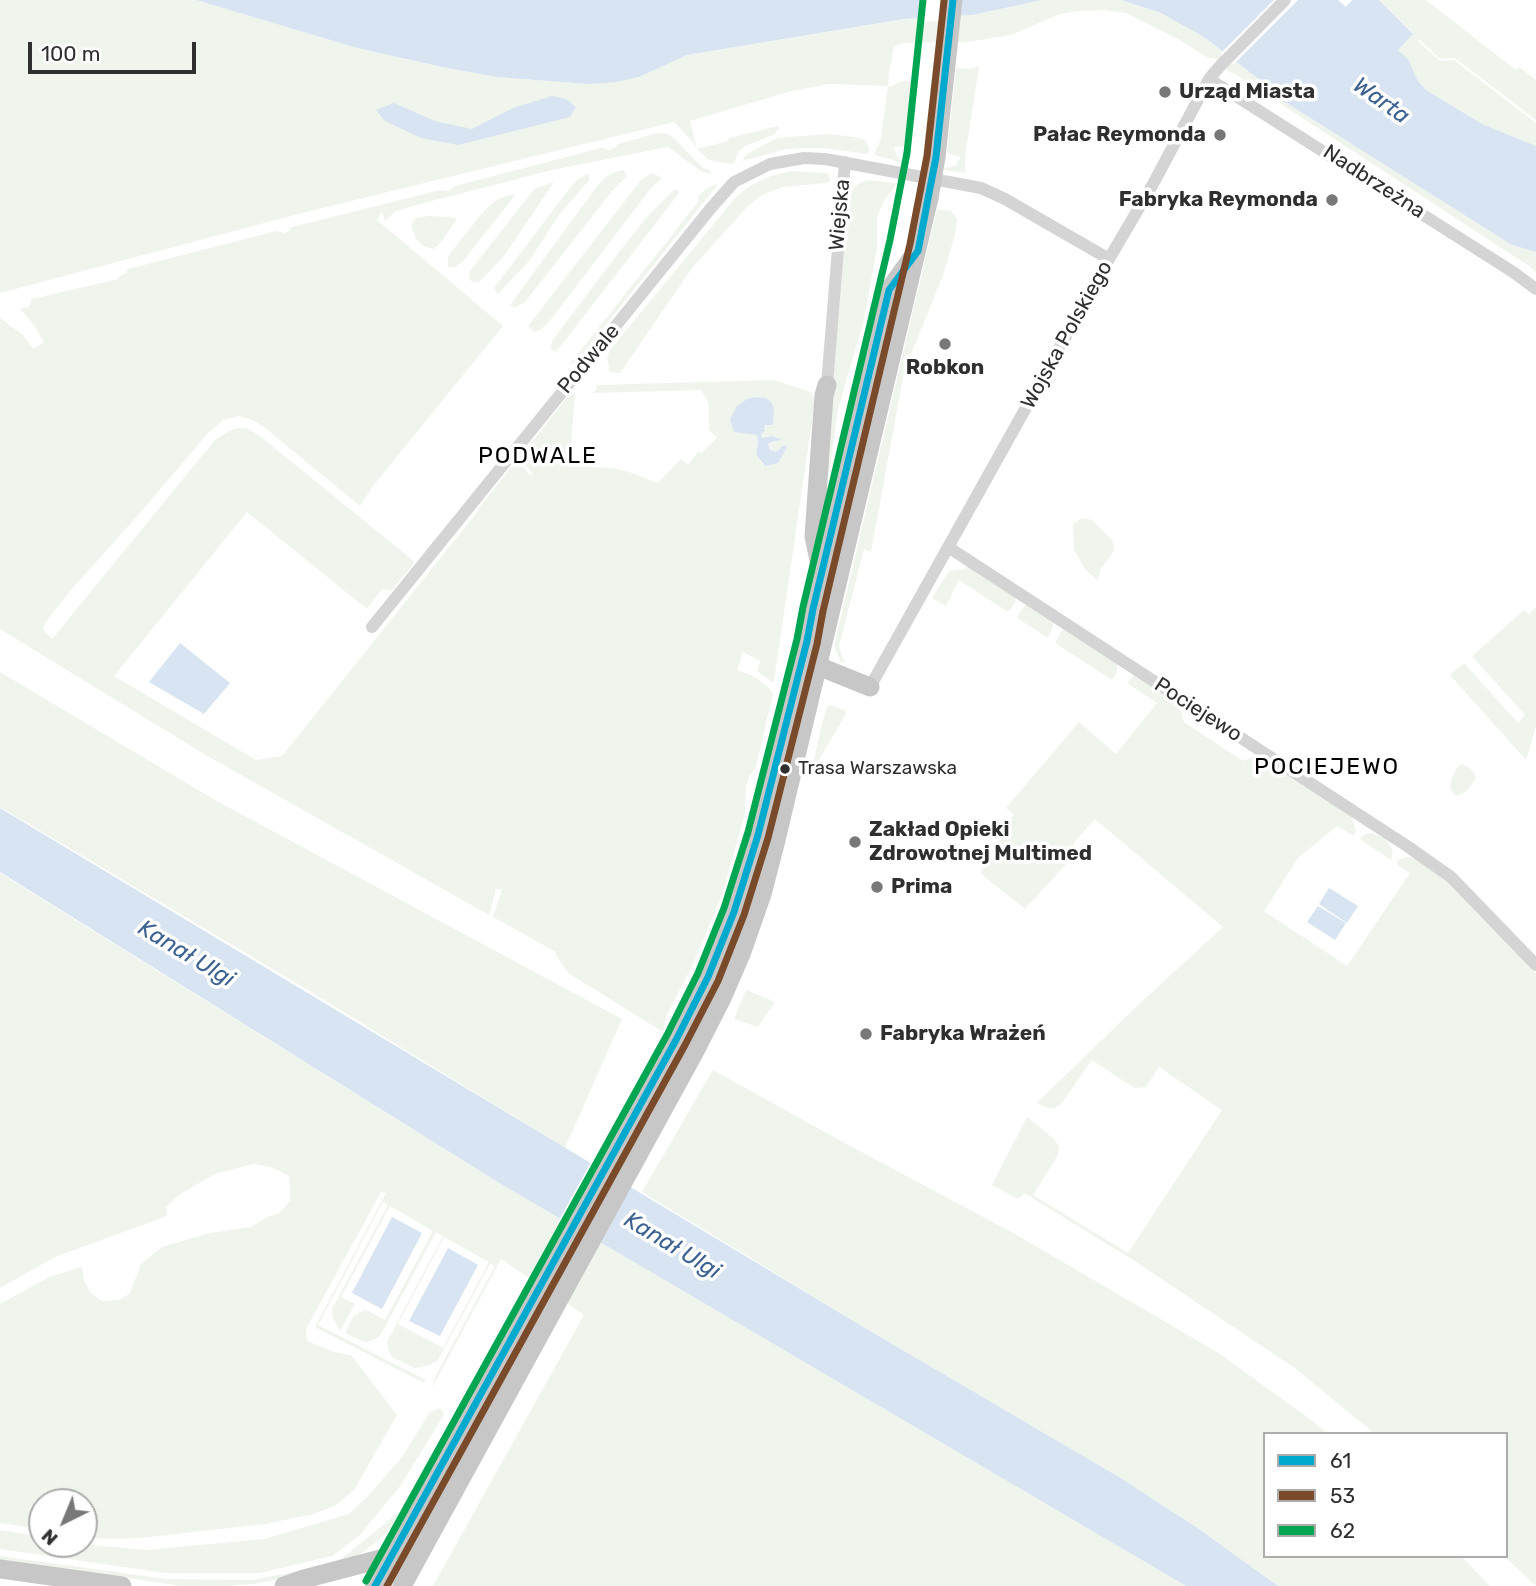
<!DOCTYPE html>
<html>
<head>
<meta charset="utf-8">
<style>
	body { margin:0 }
	#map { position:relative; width:1536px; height:1586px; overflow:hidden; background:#fff; font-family:Rubik,sans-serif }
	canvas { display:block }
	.legend { position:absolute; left:1263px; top:1432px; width:245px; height:126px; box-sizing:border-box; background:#fff; border:2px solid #acacac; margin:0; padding:9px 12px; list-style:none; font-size:21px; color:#2f2f2f }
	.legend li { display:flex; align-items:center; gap:14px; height:35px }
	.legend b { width:35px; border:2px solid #acacac }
	.north { position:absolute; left:28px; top:1488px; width:70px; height:70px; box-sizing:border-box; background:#fff; border:2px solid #acacac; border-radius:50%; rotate:223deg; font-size:19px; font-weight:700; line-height:28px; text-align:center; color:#2f2f2f }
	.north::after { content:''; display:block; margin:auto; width:24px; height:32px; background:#787878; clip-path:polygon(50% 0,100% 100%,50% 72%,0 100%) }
	.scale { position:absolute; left:28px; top:42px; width:168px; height:32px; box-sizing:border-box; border:4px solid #2f2f2f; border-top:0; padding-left:9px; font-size:21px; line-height:24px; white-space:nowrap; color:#2f2f2f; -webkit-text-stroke:5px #fff; paint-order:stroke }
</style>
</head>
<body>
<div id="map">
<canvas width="1536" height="1586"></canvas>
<ul class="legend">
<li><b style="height:9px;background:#00a9ce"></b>61</li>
<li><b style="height:9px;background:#7a4b2a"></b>53</li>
<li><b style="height:9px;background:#00a651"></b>62</li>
</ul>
<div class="north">N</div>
<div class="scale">100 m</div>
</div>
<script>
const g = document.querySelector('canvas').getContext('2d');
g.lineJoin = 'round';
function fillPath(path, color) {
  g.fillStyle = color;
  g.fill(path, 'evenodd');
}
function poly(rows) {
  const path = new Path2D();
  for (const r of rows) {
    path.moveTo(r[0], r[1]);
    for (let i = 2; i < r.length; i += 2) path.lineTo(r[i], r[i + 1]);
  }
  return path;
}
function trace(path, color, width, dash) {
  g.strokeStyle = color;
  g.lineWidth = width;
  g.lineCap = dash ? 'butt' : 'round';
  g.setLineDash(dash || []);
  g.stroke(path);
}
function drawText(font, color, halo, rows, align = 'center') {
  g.font = font + ' Rubik,sans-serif';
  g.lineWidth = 7;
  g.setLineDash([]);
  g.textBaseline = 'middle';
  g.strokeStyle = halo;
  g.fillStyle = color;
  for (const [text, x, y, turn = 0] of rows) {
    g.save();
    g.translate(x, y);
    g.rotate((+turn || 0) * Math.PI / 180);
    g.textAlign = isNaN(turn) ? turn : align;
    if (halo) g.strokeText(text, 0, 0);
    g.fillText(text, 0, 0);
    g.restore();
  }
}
const green = poly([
	[0,0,196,0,357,48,442,67,496,77,589,84,639,77,687,55,904,19,972,15,1042,0,1121,0,1161,13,1204,37,1269,87,1277,97,1512,245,1536,252,1536,272,1529,266,1235,74,1229,72,1215,58,1208,58,1178,39,1126,13,1104,10,1078,11,1060,14,1011,35,968,42,902,43,894,47,889,72,888,86,893,86,901,81,915,81,908,146,894,147,898,158,906,164,875,155,875,150,879,144,881,137,888,86,829,84,792,91,690,121,697,149,728,141,729,138,778,126,779,128,775,134,745,146,739,151,734,163,730,164,709,160,697,149,691,140,674,122,306,212,0,293],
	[1379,0,1426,0,1516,70,1519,67,1536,80,1536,120,1455,58,1440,59,1420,40,1418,41,1440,61,1454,60,1536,123,1536,146,1482,124,1426,90,1418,81,1408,59,1398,50,1413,33],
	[941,49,930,155,923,154,935,50],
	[979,66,965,157,965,173,944,170,944,168,955,166,961,157,947,153,956,68,972,69],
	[658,133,667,134,674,138,702,167,711,171,710,174,699,170,668,147,548,171,420,204,396,211,385,221,382,211,377,220,503,326,373,486,360,506,264,427,252,420,239,416,223,420,208,433,140,513,70,591,45,623,43,629,52,639,215,440,229,431,238,428,249,429,261,437,415,562,391,591,382,589,367,609,247,512,114,676,256,760,282,756,478,511,478,509,517,460,530,475,533,474,519,458,570,394,575,394,569,466,613,468,632,473,658,483,681,459,688,465,698,452,701,453,717,438,709,430,709,404,701,390,594,393,598,385,774,380,811,392,815,401,774,681,772,682,757,671,760,661,743,652,737,670,753,676,768,687,773,694,756,766,749,777,746,786,745,813,722,895,692,966,666,1017,663,1032,568,973,555,954,556,952,493,917,502,889,496,889,489,915,204,754,0,629,0,318,23,335,33,349,44,342,34,325,20,309,29,306,32,299,118,279,119,276,126,273,128,269,276,231,285,233,289,231,292,227,440,190,449,191,455,186,601,148,609,150,614,148,618,144],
	[774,412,761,434,762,438,780,440,774,441,768,444,770,450,776,452,782,448,778,463,764,466,756,454,758,442,757,435],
	[828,134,855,137,865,140,869,148,868,154,823,148,802,148,786,149,742,161,747,154,777,138],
	[624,170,627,176,612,191,525,302,514,308,510,305,598,185,606,177,615,172],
	[791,171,828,173,830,180,827,183,783,187,762,195,747,207,692,268,620,373,610,372,607,358,610,350,735,198,748,187,771,176],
	[589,173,589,180,559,215,529,261,498,294,494,288,569,189,577,180],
	[652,173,662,178,651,188,549,322,540,330,534,332,528,326,535,317,641,180],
	[868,180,901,184,895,186,883,202,877,219,877,248,864,320,838,409,823,518,844,220,849,220,850,197,853,189,859,183],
	[554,182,504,256,479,282,473,282,469,279,470,271,525,201,534,189],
	[719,183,577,361,569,365,698,202,698,197,706,189],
	[674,190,677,190,679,193,560,347,555,352,550,348,552,341,613,260,645,219],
	[516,194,464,260,455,267,448,267,448,256,483,212,495,201,505,196],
	[937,209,951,211,957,219,955,235,943,275,904,372,871,552,864,549,839,646,842,657,845,662,841,662,834,646],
	[429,216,452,217,457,219,441,242,434,249,425,247,416,239,411,225,416,218],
	[1082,518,1092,520,1113,541,1114,551,1101,569,1097,580,1085,569,1074,549,1073,524],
	[967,566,1015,596,1016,601,1008,612,959,580,946,606,932,598,949,571,966,569],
	[1027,605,1055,622,1048,638,1017,618,1024,606],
	[1536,607,1536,726,1526,760,1450,675,1464,663,1518,723,1525,715,1472,656,1524,610,1529,615],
	[1066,628,1118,663,1116,675,1112,680,1055,643,1062,631],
	[0,672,215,800,622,1019,565,1148,303,987,0,807],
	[1134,675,1179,704,1184,722,1243,761,1258,755,1350,815,1353,820,1356,832,1354,836,1337,826,1298,858,1264,911,1347,966,1410,873,1396,864,1398,860,1406,857,1415,858,1442,877,1456,889,1536,973,1536,1586,1504,1556,1506,1556,1506,1434,1375,1434,1296,1369,1133,1260,1024,1193,1018,1199,992,1185,1027,1117,1055,1140,1059,1147,1058,1155,1033,1195,1128,1253,1222,1110,1159,1067,1146,1087,1134,1088,1092,1060,1061,1104,1054,1108,1048,1108,1037,1103,1138,1005,1223,927,1095,819,1075,841,1066,860,1067,863,1025,909,980,873,1014,814,1006,808,1079,722,1116,754,1157,703,1127,683],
	[830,705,845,710,846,714,811,773,822,724,827,707],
	[1462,764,1470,768,1474,773,1476,778,1467,791,1460,795,1455,796,1450,788,1451,780,1457,768],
	[1371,833,1384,838,1388,842,1393,851,1391,860,1360,839,1365,834],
	[0,873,501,1184,1186,1586,433,1586,584,1315,501,1259,432,1388,436,1375,495,1266,490,1264,438,1360,429,1365,415,1368,392,1357,389,1351,387,1342,443,1236,436,1232,380,1336,371,1341,365,1342,345,1333,353,1317,355,1314,357,1315,359,1311,362,1313,364,1309,385,1320,433,1231,390,1206,341,1297,355,1304,340,1331,333,1318,332,1309,388,1205,383,1202,318,1325,426,1380,424,1383,315,1327,386,1193,381,1192,306,1329,307,1341,334,1352,351,1355,397,1415,354,1490,336,1505,314,1514,265,1524,140,1538,104,1539,84,1536,84,1502,42,1502,42,1529,0,1523,0,1304,49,1277,82,1267,84,1281,91,1293,102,1301,120,1300,130,1293,141,1264,162,1247,210,1233,251,1227,267,1217,278,1214,290,1201,290,1189,289,1176,271,1167,253,1164,215,1174,179,1195,166,1207,167,1216,55,1257,0,1288],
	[444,1237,489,1262,443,1348,398,1324],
	[729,952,731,953,725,975,667,1090,659,1086],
	[746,990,775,1002,758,1027,734,1019],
	[713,1070,841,1141,1015,1234,1217,1352,1310,1419,1328,1434,1265,1434,1265,1556,1461,1556,1490,1586,1278,1586,1199,1529,1119,1477,865,1328,642,1192],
	[485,1401,494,1406,415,1546,395,1569],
	[440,1408,443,1412,443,1416,401,1485,360,1535,332,1556,260,1573,165,1573,0,1549,0,1530,42,1537,42,1544,81,1544,147,1550,264,1539,349,1514,369,1495,402,1457,430,1412],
	[454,1414,456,1415,397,1522,382,1537,366,1550,350,1560,340,1560,399,1512],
	[0,1556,166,1579,253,1580,327,1565,277,1580,253,1584,227,1586,183,1586,0,1560]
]);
const water = poly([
	[196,0,1042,0,972,15,904,19,687,55,639,77,617,82,589,84,496,77,442,67,357,48],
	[1121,0,1338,0,1346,7,1352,0,1379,0,1413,34,1398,50,1408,59,1418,81,1426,90,1482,124,1536,146,1536,252,1512,245,1277,97,1269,87,1204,37,1161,13],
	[552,96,566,99,576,107,570,117,458,145,421,138,385,121,376,110,394,103,435,121,472,129,513,108],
	[755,397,766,398,772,403,774,412,773,425,765,425,764,431,761,434,762,438,772,436,782,440,774,441,768,444,770,450,776,452,784,445,787,447,778,463,765,466,756,454,758,442,757,435,734,432,730,419,737,406,747,399],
	[180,643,230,683,204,714,149,682],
	[0,808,865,1328,1119,1477,1199,1529,1278,1586,1186,1586,501,1184,0,872],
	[1329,888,1358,906,1347,923,1319,904],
	[1318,906,1346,923,1335,940,1307,922],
	[392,1217,422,1233,382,1309,352,1293],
	[448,1248,478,1265,440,1336,409,1321]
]);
const pier = poly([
	[924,0,944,0,942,21,922,22],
	[1274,0,1298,0,1234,64,1220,54],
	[592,1160,613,1173,580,1235,558,1222]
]);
const street = poly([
	[1209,79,1513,272,1536,289],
	[827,385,845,162],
	[948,547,1407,846,1451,877,1536,965],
	[372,627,711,208,734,182,770,164,804,158,825,159,981,188,1005,199,1109,259],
	[870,687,1109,259,1153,184,1209,79,1220,66,1285,0]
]);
const primary = poly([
	[936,157,953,0],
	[820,565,814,536,824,395,827,385],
	[813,655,818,666,870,687],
	[0,1569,122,1586],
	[284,1586,304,1579,392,1556],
	[375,1586,676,1040,699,995,720,950,744,883,758,835,807,641,813,609,889,290,912,258],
	[402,1586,695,1051,722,998,741,954,762,894,775,844,929,198]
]);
const primaryBridge = poly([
	[929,198,936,157]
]);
const bus1 = poly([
	[375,1586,676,1040,708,977,734,912,758,835,807,641,813,609,889,290,918,251,936,157,953,0]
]);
const bus2 = poly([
	[387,1586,685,1045,718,981,744,915,768,838,817,644,823,611,910,244,927,156,944,1]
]);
const bus3 = poly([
	[366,1581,667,1035,698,973,724,908,748,832,797,639,803,607,890,240,907,153,923,0]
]);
const markers = [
	[1165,92,7,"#787878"],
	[1220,135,7,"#787878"],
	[1332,200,7,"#787878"],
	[945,344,7,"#787878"],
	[785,769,6,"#2f2f2f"],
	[855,842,7,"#787878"],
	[877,887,7,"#787878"],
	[866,1034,7,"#787878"]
];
const busNames = [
	["Trasa Warszawska",798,769]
];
const poiNames = [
	["Urząd Miasta",1179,92],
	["Pałac Reymonda",1206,135,"right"],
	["Fabryka Reymonda",1318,200,"right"],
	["Robkon",945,368,"center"],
	["Zakład Opieki",869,830],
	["Zdrowotnej Multimed",869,854],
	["Prima",891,887],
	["Fabryka Wrażeń",880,1034]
];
const streetNames = [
	["Nadbrzeżna",1374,182,33],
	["Wiejska",840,215,-85],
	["Wojska Polskiego",1067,335,-61],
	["Podwale",589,359,-50],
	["Pociejewo",1198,710,33]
];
const waterNames = [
	["Warta",1381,101,35],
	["Kanał Ulgi",186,954,31],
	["Kanał Ulgi",672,1246,31]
];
const neighbourhoodNames = [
	["PODWALE",538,456],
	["POCIEJEWO",1327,767]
];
fillPath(green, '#eff5ec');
fillPath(water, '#d8e4f2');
fillPath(pier, '#fff');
trace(street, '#d4d4d4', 12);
trace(primary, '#c7c7c7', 19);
trace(primaryBridge, '#c7c7c7', 19);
trace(bus1, '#00a9ce', 7);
trace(bus2, '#7a4b2a', 7);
trace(bus3, '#00a651', 7);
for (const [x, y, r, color] of markers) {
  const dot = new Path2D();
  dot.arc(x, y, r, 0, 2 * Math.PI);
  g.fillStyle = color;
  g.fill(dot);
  trace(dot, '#fff', 2.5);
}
drawText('19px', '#2f2f2f', '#fff', busNames, 'left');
drawText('bold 21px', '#2f2f2f', '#fff', poiNames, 'left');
drawText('21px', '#2f2f2f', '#fff', streetNames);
drawText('italic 23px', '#3c6291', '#fff', waterNames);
g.letterSpacing = '2px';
drawText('23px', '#000', '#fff', neighbourhoodNames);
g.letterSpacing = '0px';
</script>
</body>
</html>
